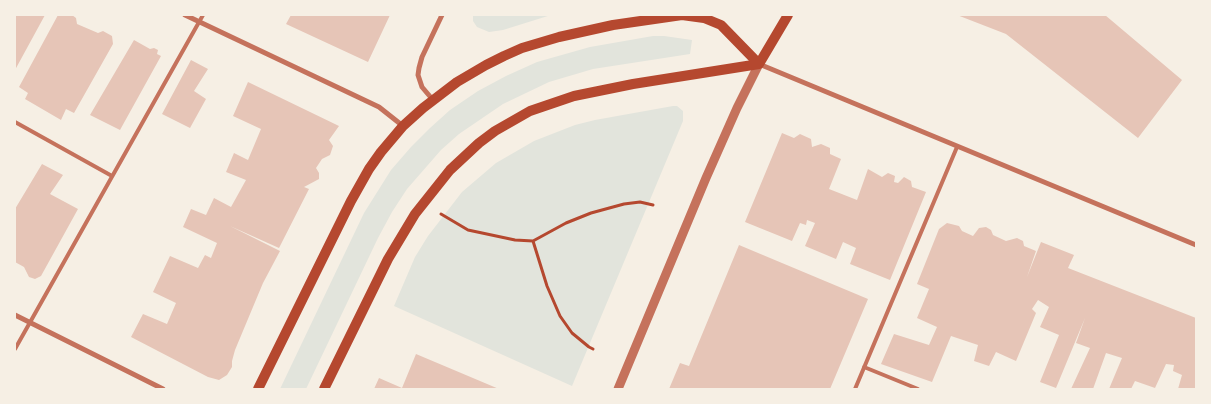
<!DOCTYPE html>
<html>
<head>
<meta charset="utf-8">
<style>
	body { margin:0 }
	#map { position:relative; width:1211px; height:404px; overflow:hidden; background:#f6efe4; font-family:Barlow,sans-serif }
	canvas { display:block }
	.frame { position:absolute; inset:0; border:16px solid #f6efe4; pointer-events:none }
</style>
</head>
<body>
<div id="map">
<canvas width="1211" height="404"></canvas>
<div class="frame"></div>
</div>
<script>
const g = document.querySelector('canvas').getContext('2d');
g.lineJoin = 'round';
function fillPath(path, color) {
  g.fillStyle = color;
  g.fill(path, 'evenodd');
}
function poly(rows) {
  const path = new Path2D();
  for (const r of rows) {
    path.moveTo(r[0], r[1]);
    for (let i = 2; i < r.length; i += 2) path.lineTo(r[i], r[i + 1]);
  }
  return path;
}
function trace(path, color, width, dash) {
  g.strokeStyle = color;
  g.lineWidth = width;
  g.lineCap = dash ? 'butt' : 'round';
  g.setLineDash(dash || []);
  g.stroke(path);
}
const green = poly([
	[473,15,551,15,503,30,489,32,477,27,473,21],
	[653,36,664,36,692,40,690,54,593,69,549,82,503,104,459,134,441,150,407,189,392,212,378,238,306,389,280,389,364,213,391,170,411,147,430,128,450,110,478,91,506,76,537,62,590,47],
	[673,106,677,106,683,111,683,121,572,386,394,306,415,257,428,236,462,192,496,163,534,141,575,125,595,120]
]);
const building = poly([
	[15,15,45,15,15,70],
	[58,15,72,15,76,18,77,24,98,33,103,31,112,36,113,44,74,113,66,109,61,120,25,99,28,93,19,87],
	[291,15,390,15,368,62,286,24],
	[957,15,1105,15,1182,80,1138,138,1006,34],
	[134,40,150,49,154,48,158,50,157,54,161,56,120,130,90,115],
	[191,60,208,69,194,91,206,99,190,128,162,114],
	[248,82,339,126,329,140,333,146,330,155,322,159,316,168,319,173,319,179,304,187,309,189,279,248,230,226,280,251,263,283,235,350,232,361,232,367,227,375,219,380,208,377,131,337,143,314,167,324,176,303,153,292,170,256,198,268,205,255,211,258,217,243,183,227,191,209,206,215,214,198,231,207,246,180,226,172,234,153,248,160,261,129,233,116],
	[782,133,794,138,800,134,811,139,812,147,821,144,830,148,830,154,841,159,829,189,857,200,868,169,882,177,888,173,895,176,894,182,898,183,904,177,911,181,912,187,926,192,890,280,850,264,856,248,843,242,836,259,805,246,815,223,807,220,806,225,800,223,792,241,745,222],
	[42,164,63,175,50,194,78,209,41,276,35,279,29,277,24,267,15,262,15,209],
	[947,223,959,226,962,231,973,236,979,228,986,227,991,230,993,235,1006,241,1017,238,1023,241,1024,246,1036,251,1027,277,1041,242,1074,255,1068,268,1196,318,1196,389,1178,389,1182,375,1173,371,1174,365,1166,364,1155,388,1135,381,1131,389,1109,389,1122,358,1106,353,1093,389,1071,389,1090,348,1076,343,1085,318,1056,388,1040,382,1059,335,1040,327,1049,307,1038,300,1032,309,1036,313,1016,361,996,352,989,366,974,361,978,345,951,336,932,382,881,364,894,334,929,345,937,327,917,318,929,289,917,284,939,229],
	[739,245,868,299,830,389,669,389,680,363,689,366],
	[416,354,499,389,374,389,379,378,402,388]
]);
const path = poly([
	[441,214,468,230,515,240,533,241,547,286,560,316,572,333,589,347,593,349],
	[533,241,566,223,591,213,624,204,640,202,653,205]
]);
const service = poly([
	[15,122,112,176],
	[15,349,203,15],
	[864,367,918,389],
	[855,389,957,147]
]);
const minor = poly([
	[185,15,379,107,403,126],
	[759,64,1196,245],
	[433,100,422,87,418,75,419,68,422,57,442,15],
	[15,315,163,389]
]);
const tertiary = poly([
	[618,389,706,178,737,108,759,64]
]);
const secondary = poly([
	[759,64,788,15],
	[258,389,351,201,369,169,381,152,403,126,423,108,457,82,486,65,504,56,522,48,559,37,613,25,682,15,704,18,721,25,759,64],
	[324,389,388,259,415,214,450,170,479,143,495,131,530,111,574,96,633,84,759,64]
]);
fillPath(green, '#e2e4dc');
fillPath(building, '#e6c5b7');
trace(path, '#b5482f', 3);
trace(service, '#c5725c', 4);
trace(minor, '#c5725c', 5);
trace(tertiary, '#c5725c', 9);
trace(secondary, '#b5482f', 10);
</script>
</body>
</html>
